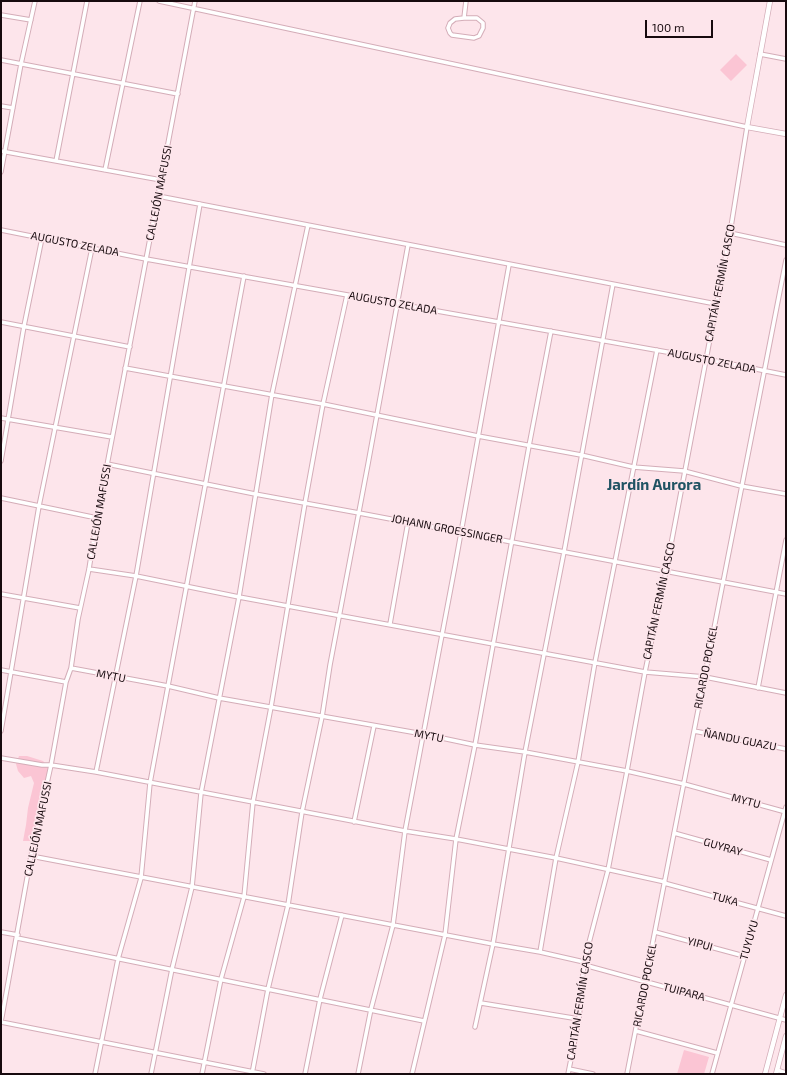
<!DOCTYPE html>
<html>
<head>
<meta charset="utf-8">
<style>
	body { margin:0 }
	#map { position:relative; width:787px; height:1075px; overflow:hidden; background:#fde5eb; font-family:"Exo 2",sans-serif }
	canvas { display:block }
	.frame { position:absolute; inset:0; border:2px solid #170a0e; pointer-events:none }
	.scale { position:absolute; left:645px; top:20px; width:68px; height:18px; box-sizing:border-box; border:2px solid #170a0e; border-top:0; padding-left:5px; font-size:12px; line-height:14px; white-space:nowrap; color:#170a0e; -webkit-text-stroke:3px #fde5eb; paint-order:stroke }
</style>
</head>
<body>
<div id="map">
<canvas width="787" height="1075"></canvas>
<div class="frame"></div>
<div class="scale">100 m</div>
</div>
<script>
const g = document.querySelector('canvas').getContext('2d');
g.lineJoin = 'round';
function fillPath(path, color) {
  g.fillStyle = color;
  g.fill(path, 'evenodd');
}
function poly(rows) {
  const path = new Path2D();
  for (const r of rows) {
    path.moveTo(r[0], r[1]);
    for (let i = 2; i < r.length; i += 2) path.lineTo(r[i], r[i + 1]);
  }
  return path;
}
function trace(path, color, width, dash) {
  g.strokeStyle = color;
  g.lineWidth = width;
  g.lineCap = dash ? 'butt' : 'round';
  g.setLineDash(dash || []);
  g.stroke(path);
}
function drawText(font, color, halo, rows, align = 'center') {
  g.font = font + ' "Exo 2",sans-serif';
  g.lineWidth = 3.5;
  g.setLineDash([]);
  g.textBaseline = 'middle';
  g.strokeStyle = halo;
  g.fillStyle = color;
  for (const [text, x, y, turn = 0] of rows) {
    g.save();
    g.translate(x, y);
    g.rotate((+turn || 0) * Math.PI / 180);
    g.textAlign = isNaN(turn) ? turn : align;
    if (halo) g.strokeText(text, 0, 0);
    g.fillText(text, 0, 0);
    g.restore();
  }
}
const green = poly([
	[736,54,747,65,731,81,720,70],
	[19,756,27,756,43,761,48,766,48,782,37,835,32,841,23,841,26,825,28,808,34,783,31,776,24,778,18,771,16,764],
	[684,1050,709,1057,704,1074,677,1074]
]);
const minor = poly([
	[159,1,747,127,730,233,666,571,645,672,627,771,608,870,584,962,579,1019,568,1074],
	[1,15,31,20],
	[464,18,477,18,483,23,483,28,479,36,474,38,452,35,450,33,448,28,450,23,455,19,464,18],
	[464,18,466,1],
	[760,54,786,59],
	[1,60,178,94],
	[1,106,13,108],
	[1,151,161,180],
	[56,161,87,1],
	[105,170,140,1],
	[1,172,21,64,35,1],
	[158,196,716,304],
	[1,230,146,259,706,359,786,375],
	[730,233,786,245],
	[1,322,130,347],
	[125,368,323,404,478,436,581,455,633,467,684,471,741,486,786,494],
	[1,418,112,437],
	[1,461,24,326,42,238],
	[107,464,255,494,359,513,786,594],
	[1,498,97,518],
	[89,569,136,576,239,597,645,672,705,677,786,693],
	[1,594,80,608],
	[390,624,408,522],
	[71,668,168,686,219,698,423,734,475,745,525,752,627,771,684,784,786,812],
	[1,670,66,682],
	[758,688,786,540],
	[1,731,39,506,92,248],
	[694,731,786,749],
	[1,758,42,765,51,765,96,772,405,831,456,839,556,858,665,882],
	[96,772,136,576,200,204],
	[354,822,374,726],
	[674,833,771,860],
	[31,856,493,944,540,952,584,962,588,966,786,1020],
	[664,883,786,916],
	[1,932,18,935],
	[655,932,744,956],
	[17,938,424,1021],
	[540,952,556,858,578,762,595,662,657,350],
	[481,1003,579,1019],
	[1,1022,31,856,51,765,66,682,71,668,78,619,89,569,97,518,195,1],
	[1,1022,264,1074],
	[475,1027,493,944,525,752,564,552,613,284],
	[636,1031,717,1053],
	[569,1069,593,1074],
	[777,1070,786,1073],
	[95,1074,118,959,141,878,150,783,244,276],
	[151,1074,172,969,192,887,201,793,239,597,272,394,308,225],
	[202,1074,221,979,244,897,253,802,271,707,305,503,323,404,347,295],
	[252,1074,268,989,288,905,302,812,322,717,330,665,368,464,408,245],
	[305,1074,320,999,342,915],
	[358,1074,371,1009,393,925,405,831,455,566,509,265],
	[412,1074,445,935,456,839,475,745,529,446,551,331],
	[627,1074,786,260],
	[712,1074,786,807]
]);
const tertiary = poly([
	[770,1,747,127,786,134],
	[765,1074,786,995],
	[776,1074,786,1036]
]);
const streetNames = [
	["CALLEJÓN MAFUSSI",159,193,-79],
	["AUGUSTO ZELADA",75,244,11],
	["CAPITÁN FERMÍN CASCO",720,283,-79],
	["AUGUSTO ZELADA",393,303,10],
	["AUGUSTO ZELADA",712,361,11],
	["CALLEJÓN MAFUSSI",99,512,-80],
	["JOHANN GROESSINGER",447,529,11],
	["CAPITÁN FERMÍN CASCO",659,601,-78],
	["RICARDO POCKEL",706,667,-79],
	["MYTU",111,676,11],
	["MYTU",429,736,11],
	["ÑANDU GUAZU",740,740,11],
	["MYTU",746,801,15],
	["CALLEJÓN MAFUSSI",38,829,-78],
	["GUYRAY",723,847,16],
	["TUKA",725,899,15],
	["TUYUYU",749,940,-74],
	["YIPUI",700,944,15],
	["RICARDO POCKEL",645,985,-79],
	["TUIPARA",684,992,15],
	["CAPITÁN FERMÍN CASCO",580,1001,-81]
];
const districtNames = [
	["Jardín Aurora",654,485]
];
fillPath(green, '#fbc5d4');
trace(minor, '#d4adb8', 5.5);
trace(tertiary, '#d4adb8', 6);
trace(minor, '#fff', 3.5);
trace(tertiary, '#fff', 4.5);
drawText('11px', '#170a0e', '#fde5eb', streetNames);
drawText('bold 15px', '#205363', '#fde5eb', districtNames);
</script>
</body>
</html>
